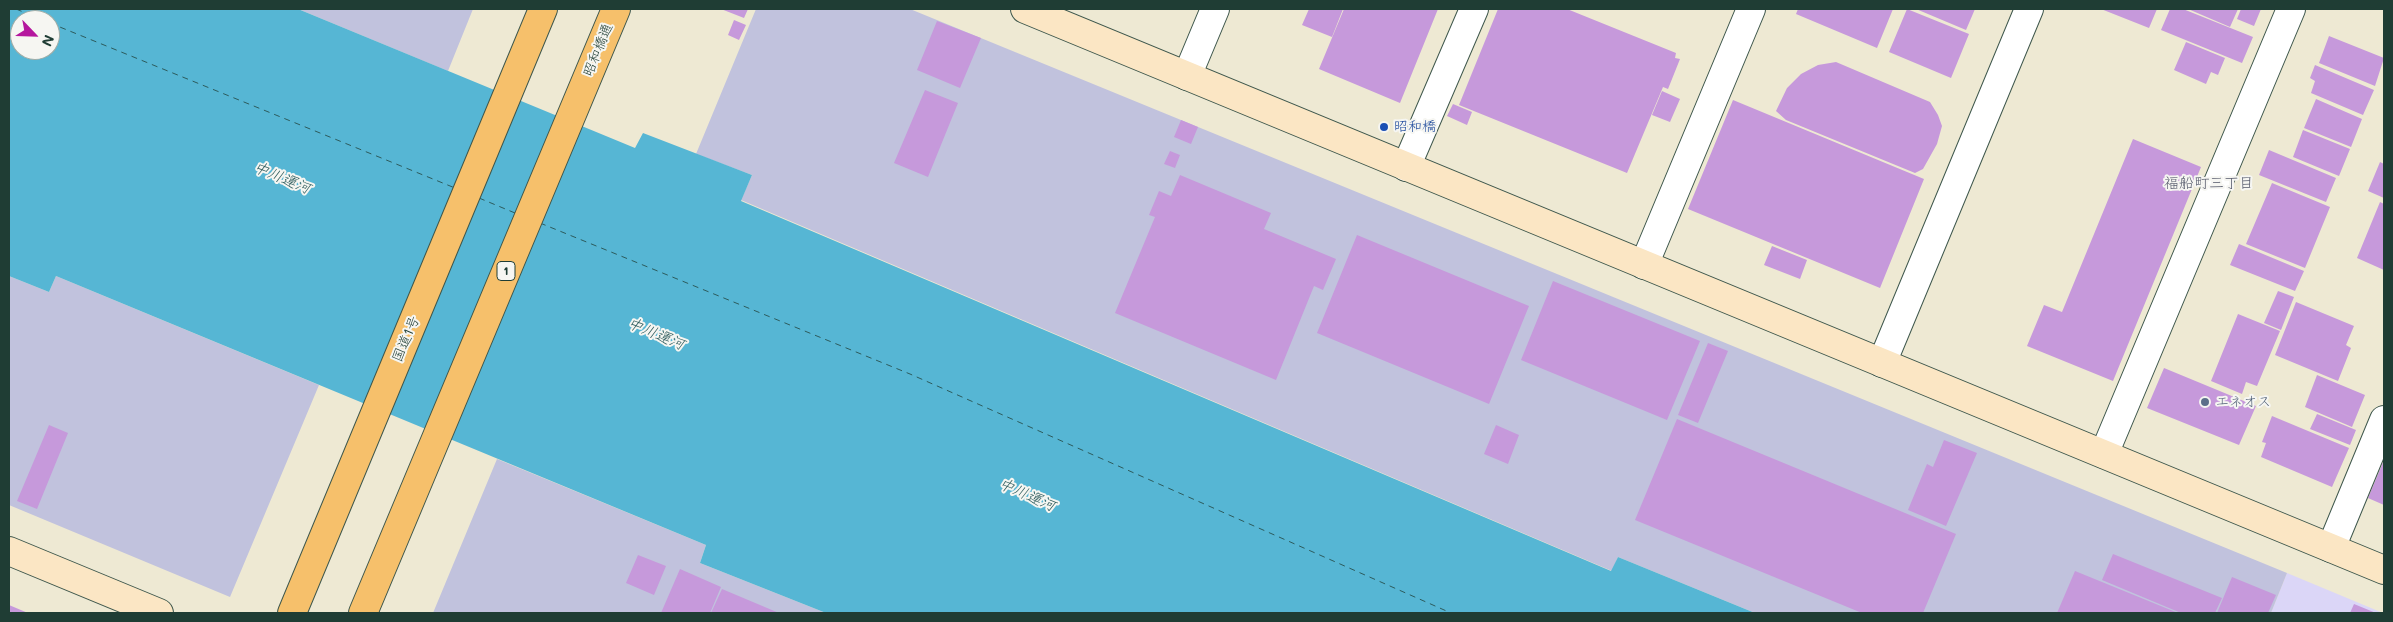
<!DOCTYPE html>
<html>
<head>
<meta charset="utf-8">
<style>
	body { margin:0 }
	#map { position:relative; width:2393px; height:622px; overflow:hidden; background:#eee9d3; font-family:Mali,sans-serif }
	canvas { display:block }
	.frame { position:absolute; inset:0; border:10px solid #1f3d34; pointer-events:none }
	.north { position:absolute; left:10px; top:10px; width:50px; height:50px; box-sizing:border-box; background:#f6f6f2; border:1px solid #a0aca6; border-radius:50%; rotate:114deg; font-size:14px; font-weight:700; line-height:20px; text-align:center; color:#1f3d34 }
	.north::after { content:''; display:block; margin:auto; width:18px; height:22px; background:#b5179e; clip-path:polygon(50% 0,100% 100%,50% 72%,0 100%) }
</style>
</head>
<body>
<div id="map">
<canvas width="2393" height="622"></canvas>
<div class="frame"></div>
<div class="north">N</div>
</div>
<script>
const g = document.querySelector('canvas').getContext('2d');
g.lineJoin = 'round';
function fillPath(path, color) {
  g.fillStyle = color;
  g.fill(path, 'evenodd');
}
function poly(rows) {
  const path = new Path2D();
  for (const r of rows) {
    path.moveTo(r[0], r[1]);
    for (let i = 2; i < r.length; i += 2) path.lineTo(r[i], r[i + 1]);
  }
  return path;
}
function trace(path, color, width, dash) {
  g.strokeStyle = color;
  g.lineWidth = width;
  g.lineCap = dash ? 'butt' : 'round';
  g.setLineDash(dash || []);
  g.stroke(path);
}
function drawText(font, color, halo, rows, align = 'center') {
  g.font = font + ' Mali,"Klee One",sans-serif';
  g.lineWidth = 4;
  g.setLineDash([]);
  g.textBaseline = 'middle';
  g.strokeStyle = halo;
  g.fillStyle = color;
  for (const [text, x, y, turn = 0] of rows) {
    g.save();
    g.translate(x, y);
    g.rotate((+turn || 0) * Math.PI / 180);
    g.textAlign = isNaN(turn) ? turn : align;
    if (halo) g.strokeText(text, 0, 0);
    g.fillText(text, 0, 0);
    g.restore();
  }
}
const built = poly([
	[2287,573,2383,613,2271,613]
]);
const industrial = poly([
	[298,9,473,9,448,71],
	[756,9,910,9,2287,573,2271,613,1755,613,1618,557,1612,571,741,200,752,175,696,154],
	[9,276,49,292,56,276,319,385,230,597,9,505],
	[497,459,706,545,700,563,826,613,433,613]
]);
const water = poly([
	[9,9,298,9,635,148,643,133,752,175,741,201,1611,571,1618,557,1755,613,826,613,700,563,706,545,56,276,49,292,9,276],
	[20,20,50,20,50,50,20,50]
]);
const ferry = poly([
	[16,9,43,20],
	[50,23,455,188],
	[479,198,515,213],
	[540,223,910,374,1451,613]
]);
const building = poly([
	[721,9,748,9,744,18],
	[1309,9,1343,9,1332,37,1302,25],
	[1344,9,1438,9,1400,103,1319,69],
	[1498,9,1567,9,1676,53,1675,58,1680,59,1668,89,1663,87,1627,173,1459,105],
	[1798,9,1893,9,1877,48,1796,14],
	[1907,9,1969,34,1951,78,1889,52],
	[1916,9,1975,9,1966,30],
	[2101,9,2157,9,2149,28],
	[2170,9,2183,9,2253,37,2242,63,2161,30],
	[2188,9,2238,9,2230,27],
	[2241,9,2261,9,2254,26,2237,19],
	[734,20,746,25,739,40,728,35],
	[937,21,981,38,960,88,917,70],
	[2329,36,2384,58,2375,86,2319,63],
	[2186,42,2225,58,2218,75,2211,72,2206,84,2174,70],
	[1836,62,1930,102,1938,115,1942,126,1937,144,1923,169,1915,173,1786,120,1776,111,1787,88,1801,74,1818,65],
	[2315,65,2374,90,2363,115,2311,93,2315,81,2310,78],
	[925,90,958,103,928,177,894,163],
	[1662,91,1680,99,1670,122,1652,115],
	[2316,99,2362,119,2351,147,2304,128],
	[1733,100,1924,179,1880,288,1688,209],
	[1453,104,1472,112,1467,125,1447,116],
	[1181,120,1198,127,1191,144,1174,137],
	[2303,130,2350,149,2339,176,2293,157],
	[2133,139,2201,167,2113,381,2027,346,2044,305,2062,312],
	[2269,150,2336,178,2326,202,2259,175],
	[1170,151,1180,155,1175,168,1164,164],
	[2380,162,2384,164,2384,198,2368,191],
	[1180,175,1271,213,1264,229,1336,259,1323,290,1314,286,1276,380,1115,313,1155,217,1149,215,1159,191,1171,196],
	[2272,183,2330,207,2305,268,2246,244],
	[2380,202,2384,204,2384,270,2357,258],
	[1357,235,1529,306,1489,404,1317,333],
	[2239,244,2304,271,2295,291,2230,265],
	[1772,246,1807,260,1800,279,1764,265],
	[1553,281,1700,341,1667,420,1521,360],
	[2278,291,2294,297,2281,330,2264,323],
	[2296,302,2354,326,2346,345,2351,348,2338,381,2275,355],
	[2238,314,2280,331,2257,386,2246,382,2242,394,2211,381],
	[1708,343,1728,351,1698,423,1678,415],
	[2164,368,2256,406,2239,445,2147,408],
	[2317,375,2365,395,2352,427,2305,407],
	[2317,414,2356,430,2350,445,2310,429],
	[2272,416,2349,448,2332,487,2261,457,2266,443,2262,442],
	[1677,419,1956,534,1923,613,1862,613,1635,520],
	[49,425,68,433,37,509,17,501],
	[1496,425,1519,435,1508,464,1484,454],
	[1944,440,1977,453,1946,526,1908,510,1927,464,1933,467],
	[2384,460,2384,505,2368,498],
	[2113,554,2222,598,2215,613,2181,613,2102,580],
	[638,555,666,566,654,595,626,583],
	[680,569,721,587,710,613,661,613],
	[2075,571,2178,613,2057,613],
	[2232,577,2276,595,2268,613,2217,613],
	[722,589,779,613,711,613],
	[2354,604,2376,613,2350,613],
	[9,605,28,613,9,613]
]);
const street = poly([
	[1187,76,1215,9],
	[1406,167,1474,9],
	[1644,265,1751,9],
	[1882,363,2029,9],
	[2104,454,2291,9],
	[2331,548,2384,420]
]);
const secondary = poly([
	[1025,9,2384,570],
	[9,551,159,613]
]);
const highway = poly([
	[292,613,543,9],
	[363,613,616,9]
]);
const markers = [
	[1384,127,5,"#1a4fb4"],
	[2205,402,5,"#5c6f8a"]
];
const shields = [
	[506,271,18]
];
const shieldNames = [
	["1",506,271]
];
const streetNames = [
	["昭和橋通",598,50,-68],
	["国道1号",406,339,-67]
];
const transitNames = [
	["昭和橋",1394,127]
];
const serviceNames = [
	["エネオス",2215,402]
];
const waterNames = [
	["中川運河",282,178,23],
	["中川運河",656,334,23],
	["中川運河",1027,495,24]
];
const neighbourhoodNames = [
	["福船町三丁目",2209,183]
];
fillPath(built, '#dbd6f7');
fillPath(industrial, '#c1c2dd');
fillPath(water, '#56b6d4');
trace(ferry, '#2d5b5c', 1, [6, 5]);
fillPath(building, '#c699db');
trace(street, '#3e574c', 30);
trace(secondary, '#3e574c', 30);
trace(highway, '#3e574c', 30);
trace(street, '#fff', 28);
trace(secondary, '#fbe6c4', 28);
trace(highway, '#f6c06b', 28);
for (const [x, y, r, color] of markers) {
  const dot = new Path2D();
  dot.arc(x, y, r, 0, 2 * Math.PI);
  g.fillStyle = color;
  g.fill(dot);
  trace(dot, '#f6f6f2', 2);
}
for (const [x, y, w] of shields) {
  const box = new Path2D();
  box.roundRect(x - w / 2, y - 9.5, w, 19, 4);
  g.fillStyle = '#f6f6f2';
  g.fill(box);
  trace(box, '#1f3d34', 1);
}
drawText('bold 12px', '#1f3d34', null, shieldNames);
drawText('14px', '#1f3d34', '#f6f6f2', streetNames);
drawText('14px', '#164399', '#f6f6f2', transitNames, 'left');
drawText('14px', '#4e5e75', '#f6f6f2', serviceNames, 'left');
drawText('italic 15px', '#2d5b5c', '#f6f6f2', waterNames);
drawText('15px', '#595d6e', '#f6f6f2', neighbourhoodNames);
</script>
</body>
</html>
